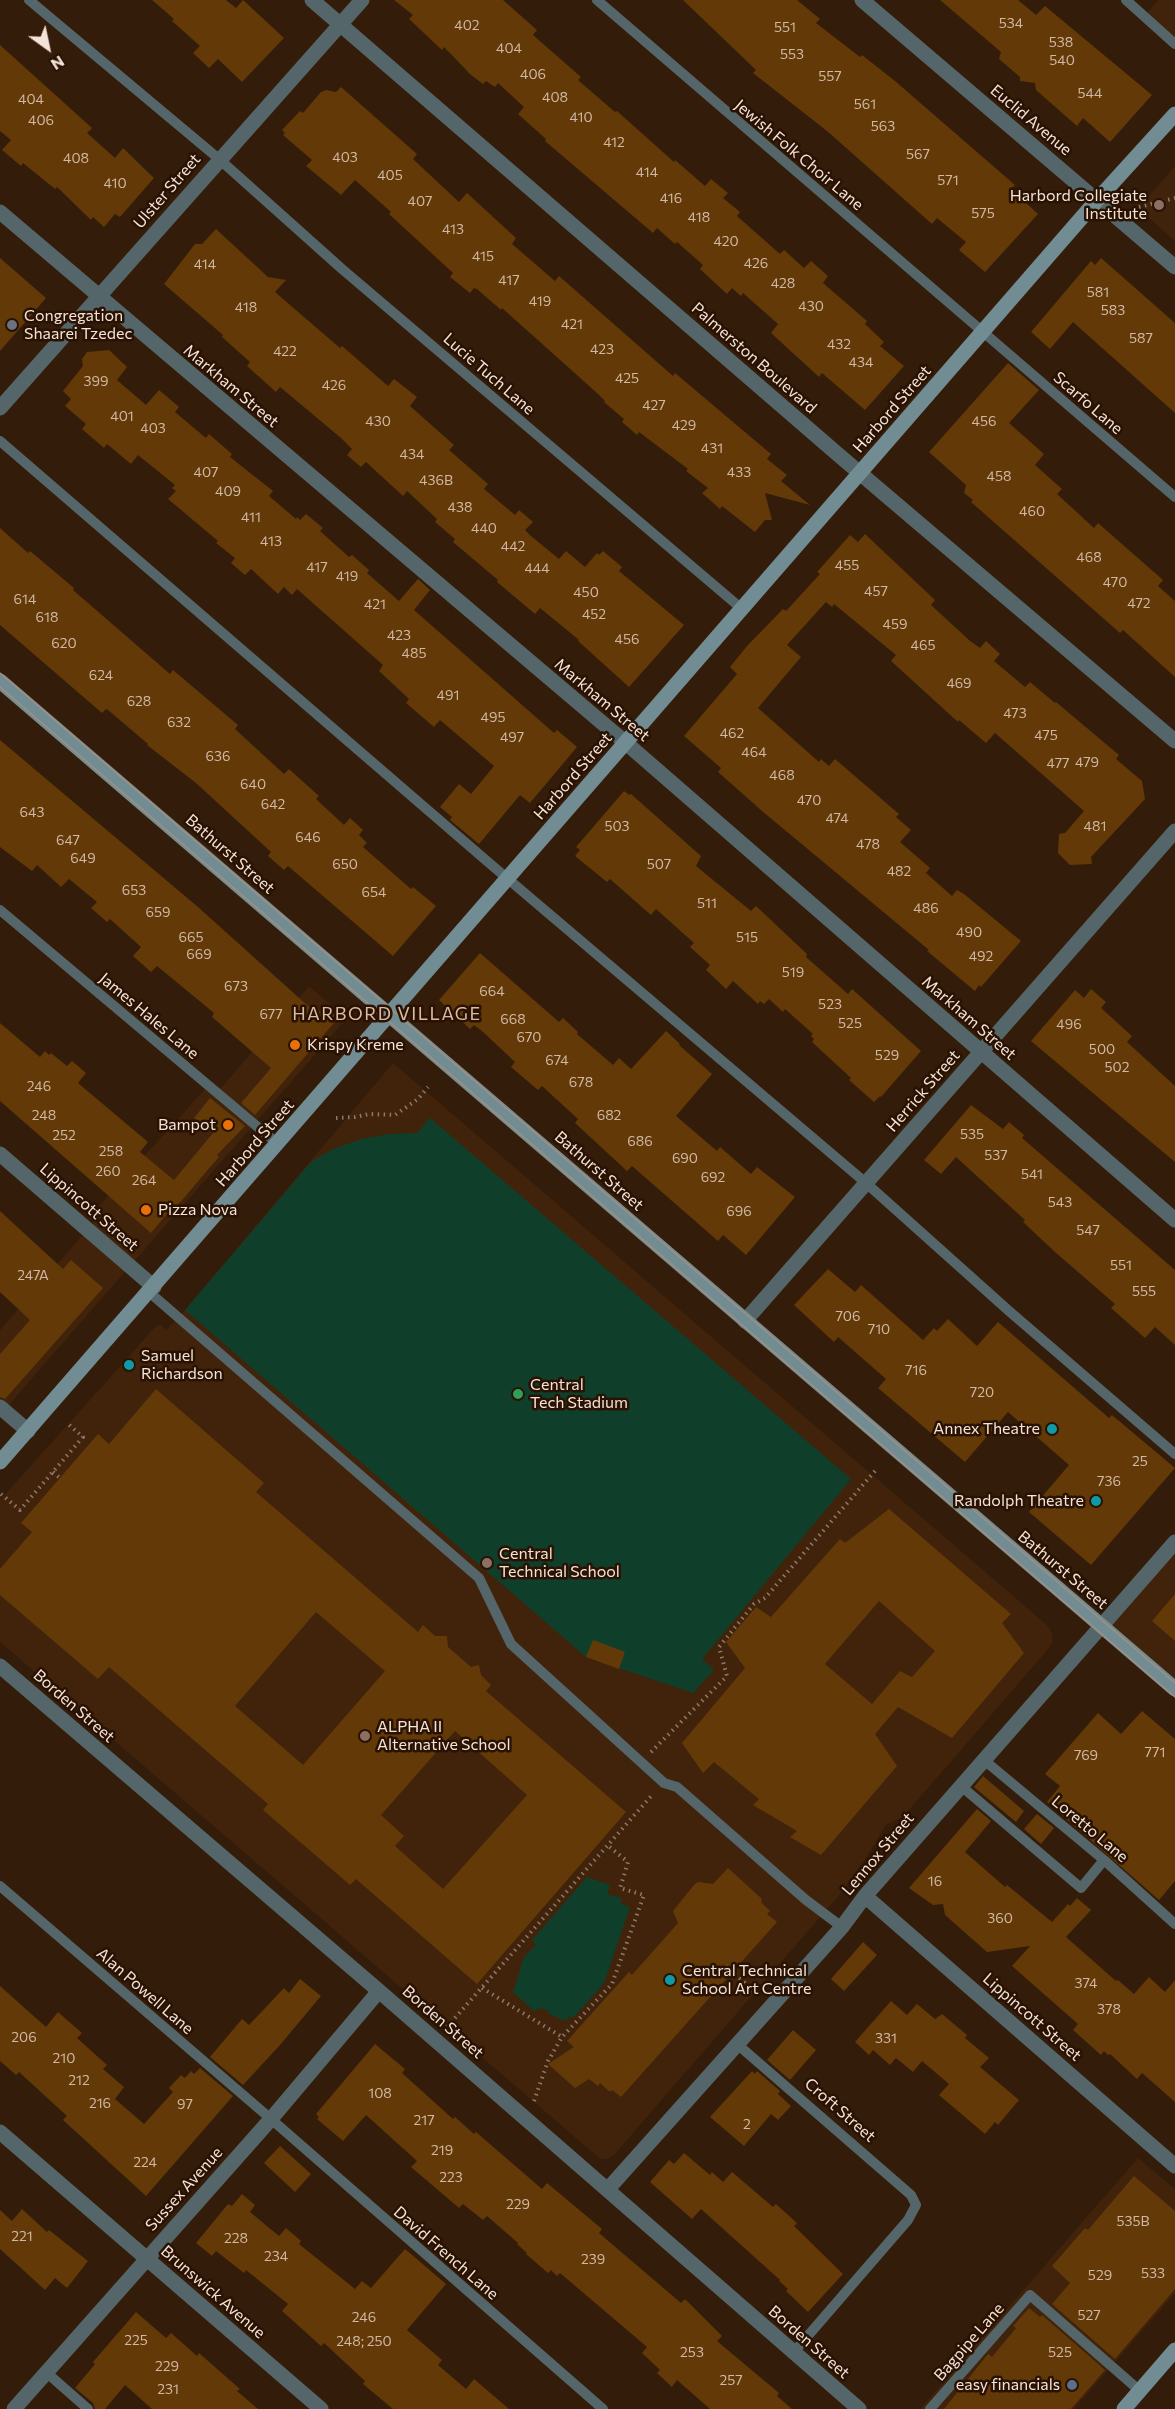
<!DOCTYPE html>
<html>
<head>
<meta charset="utf-8">
<style>
	body { margin:0 }
	#map { position:relative; width:1175px; height:2409px; overflow:hidden; background:#331c09; font-family:Commissioner,sans-serif }
	canvas { display:block }
	.north { position:absolute; left:18px; top:18px; width:60px; height:60px; -webkit-text-stroke:4px #291202; paint-order:stroke; rotate:147deg; font-size:16px; font-weight:700; line-height:24px; text-align:center; color:#f4e3d8 }
	.north::after { content:''; display:block; margin:auto; width:21px; height:27px; background:#f4e3d8; clip-path:polygon(50% 0,100% 100%,50% 72%,0 100%) }
</style>
</head>
<body>
<div id="map">
<canvas width="1175" height="2409"></canvas>
<div class="north">N</div>
</div>
<script>
const g = document.querySelector('canvas').getContext('2d');
g.lineJoin = 'round';
function fillPath(path, color) {
  g.fillStyle = color;
  g.fill(path, 'evenodd');
}
function poly(rows) {
  const path = new Path2D();
  for (const r of rows) {
    path.moveTo(r[0], r[1]);
    for (let i = 2; i < r.length; i += 2) path.lineTo(r[i], r[i + 1]);
  }
  return path;
}
function trace(path, color, width, dash) {
  g.strokeStyle = color;
  g.lineWidth = width;
  g.lineCap = dash ? 'butt' : 'round';
  g.setLineDash(dash || []);
  g.stroke(path);
}
function drawText(font, color, halo, rows, align = 'center') {
  g.font = font + ' Commissioner,sans-serif';
  g.lineWidth = 5;
  g.setLineDash([]);
  g.textBaseline = 'middle';
  g.strokeStyle = halo;
  g.fillStyle = color;
  for (const [text, x, y, turn = 0] of rows) {
    g.save();
    g.translate(x, y);
    g.rotate((+turn || 0) * Math.PI / 180);
    g.textAlign = isNaN(turn) ? turn : align;
    if (halo) g.strokeText(text, 0, 0);
    g.fillText(text, 0, 0);
    g.restore();
  }
}
const built = poly([
	[1158,0,1175,0,1175,40,1146,14],
	[1175,166,1175,241,1149,218,1143,210,1144,201],
	[309,986,347,1018,0,1415,0,1330,94,1222,89,1217,206,1088,215,1095],
	[393,1063,1048,1626,1052,1633,1053,1642,1050,1647,903,1817,886,1825,868,1855,841,1893,614,2155,607,2159,600,2159,0,1642,0,1500,156,1326,161,1325,166,1330,185,1310],
	[1175,1542,1175,1689,1102,1626],
	[1138,2158,1175,2189,1175,2293,1074,2409,920,2409]
]);
const green = poly([
	[430,1118,851,1479,702,1659,714,1670,693,1693,586,1657,185,1310,311,1162,333,1149,361,1139,389,1134,417,1133],
	[587,1877,610,1885,607,1894,621,1898,621,1904,630,1907,604,1983,573,2018,570,2016,566,2021,549,2014,547,2010,541,2008,534,2011,513,1992,524,1957,536,1945,532,1940]
]);
const building = poly([
	[152,0,226,0,236,8,243,0,284,38,242,82,218,59,209,68,193,53,200,46,172,21,174,19],
	[394,0,503,0,537,30,533,35,581,77,578,80,615,112,617,111,674,162,675,160,705,186,711,179,728,193,723,198,740,212,737,216,780,254,784,250,804,268,811,261,828,276,823,283,867,321,865,324,884,342,880,346,904,366,865,410,822,373,819,377,771,333,778,324,743,293,741,296,732,288,727,294,700,269,703,265,677,242,675,244,657,228,653,233,545,141,546,139,518,114,524,107,498,83,495,87,486,81,483,84,471,75,444,47,442,50,409,19,413,15],
	[683,0,797,0,820,19,816,23,860,57,862,55,895,81,1015,185,1011,189,1038,214,985,272,959,250,966,242,937,218,932,224,827,131,753,73,756,70],
	[940,0,1018,0,1036,15,1045,6,1152,95,1110,142,1083,118,1077,126,1036,90,1035,83,1020,81,1020,77,999,59,1001,52],
	[0,45,92,128,87,133,115,158,123,148,154,178,120,217,115,214,104,227,93,217,91,220,57,187,55,189,23,163,21,166,2,150,11,140,0,131],
	[341,87,417,154,413,159,459,202,467,193,516,238,512,244,555,281,559,276,673,376,675,373,771,454,767,459,787,475,781,481,810,505,765,493,772,520,765,520,755,532,722,506,720,509,702,493,708,488,686,471,688,469,639,432,637,435,622,422,624,419,604,402,605,401,597,393,502,308,501,310,477,289,474,288,470,293,450,277,453,273,389,214,391,212,355,180,341,195,306,166,312,160,283,135,285,133,282,130,300,111,303,113,321,92,326,90,336,92],
	[216,229,268,277,286,280,275,292,340,348,342,346,388,386,394,379,417,397,410,406,454,445,449,450,488,484,484,489,515,515,519,510,533,522,525,530,531,536,559,559,566,551,585,567,597,553,599,555,603,551,622,567,619,571,684,625,629,687,578,641,579,640,540,608,535,614,497,582,498,580,453,542,455,539,435,522,437,519,407,491,403,496,366,462,361,467,347,455,352,449,341,438,280,387,276,392,247,366,250,362,222,337,223,335,164,284,195,244,202,244],
	[0,258,46,298,0,351],
	[1101,258,1175,323,1175,413,1073,322,1050,349,1031,332,1091,261,1095,265],
	[109,350,127,367,117,380,146,405,159,390,179,407,175,412,206,438,209,434,232,454,230,457,273,491,269,496,296,519,297,517,300,520,306,514,323,528,320,531,349,557,352,555,369,570,367,573,399,601,418,579,430,590,414,610,554,733,557,730,577,747,530,803,520,795,479,844,450,820,452,817,440,807,459,784,471,794,494,766,440,720,434,727,406,703,409,699,379,671,383,665,297,589,292,595,284,587,278,594,251,569,245,575,231,563,235,558,216,543,218,541,168,499,176,491,172,488,175,485,138,455,131,464,107,444,104,448,82,429,86,424,65,406,71,399,63,391,83,366,82,359,87,352],
	[1008,363,1039,390,1009,423,1044,454,1035,465,1062,489,1057,494,1094,528,1098,523,1163,580,1158,586,1175,601,1175,677,1123,630,1120,633,971,502,973,500,964,493,966,485,929,452],
	[0,528,28,553,30,551,74,588,73,590,170,674,173,670,238,725,235,729,284,774,289,769,319,796,316,799,344,825,350,818,363,830,359,835,367,843,363,847,411,889,413,887,436,906,393,956,288,866,284,870,268,856,271,852,196,783,147,745,148,744,108,710,106,709,102,713,0,625],
	[865,534,935,600,931,605,969,640,980,648,986,641,1000,654,994,661,1025,687,1030,682,1055,703,1056,702,1119,755,1116,759,1142,781,1145,799,1091,857,1092,864,1070,865,1058,853,1059,834,1065,833,1084,811,995,733,986,743,959,720,958,722,891,661,896,655,834,604,832,607,826,602,787,645,801,657,758,708,819,762,821,759,829,766,835,759,899,814,896,817,911,830,900,842,930,868,926,873,952,896,957,890,964,894,1021,941,981,987,979,985,975,991,927,951,929,950,762,811,718,772,721,768,684,736,737,674,730,667,747,646,783,609,786,611,820,574,817,572,850,535,858,542],
	[0,740,198,907,317,1014,325,1005,339,1017,255,1115,241,1103,271,1068,212,1017,214,1013,157,966,151,972,133,956,141,947,110,919,107,922,91,908,97,902,69,879,61,887,37,865,32,871,0,847],
	[624,791,629,795,631,794,701,856,696,866,751,911,756,906,807,954,806,957,848,994,852,989,921,1051,881,1097,880,1096,874,1102,849,1080,851,1078,812,1042,814,1039,811,1036,813,1034,785,1009,783,1012,769,999,764,1004,760,1001,758,1004,733,981,726,989,706,970,710,965,690,947,694,943,656,909,651,915,610,879,607,882,575,856,580,850,576,847],
	[480,953,559,1022,563,1018,578,1032,577,1034,613,1065,619,1058,631,1069,666,1031,680,1044,679,1045,712,1074,676,1116,717,1151,720,1147,751,1174,757,1167,795,1197,746,1255,723,1235,718,1241,632,1166,627,1171,575,1123,578,1119,542,1086,538,1090,511,1067,515,1062,482,1031,474,1025,470,1029,439,1000],
	[1091,989,1106,1002,1101,1008,1132,1036,1127,1042,1175,1086,1175,1162,1031,1041,1075,990,1084,998],
	[0,1023,40,1057,45,1051,49,1055,51,1053,67,1066,72,1061,86,1073,78,1083,148,1142,140,1152,174,1180,213,1133,194,1118,210,1098,245,1126,217,1155,219,1157,211,1166,172,1212,170,1210,151,1233,0,1101],
	[971,1105,1003,1129,1009,1122,1024,1135,1022,1138,1175,1270,1175,1345,1155,1327,1145,1338,1111,1308,1115,1304,1055,1252,1023,1222,1025,1220,956,1157,941,1174,924,1160],
	[0,1211,63,1269,71,1260,103,1288,5,1399,0,1397,0,1354,30,1320,0,1292],
	[828,1269,855,1292,861,1285,923,1340,934,1328,937,1331,948,1319,977,1346,998,1322,1109,1418,1112,1415,1175,1468,1091,1565,1029,1512,1069,1465,1008,1412,965,1462,878,1388,886,1379,838,1337,834,1342,794,1305],
	[156,1389,264,1483,256,1492,418,1632,423,1625,435,1636,447,1636,448,1647,471,1667,479,1665,481,1675,491,1685,486,1691,626,1812,477,1984,356,1879,350,1885,263,1810,268,1804,109,1667,98,1679,0,1595,0,1569,32,1532,21,1523,98,1434,109,1444],
	[316,1612,385,1671,303,1765,235,1706],
	[455,1731,527,1795,443,1889,395,1846,404,1836,381,1815],
	[889,1509,1011,1614,1002,1623,1024,1653,952,1738,898,1707,875,1734,897,1766,821,1855,790,1837,797,1831,753,1805,759,1799,714,1762,703,1773,682,1743,745,1668,726,1642,756,1607,771,1617,840,1539,845,1543],
	[879,1601,935,1651,912,1677,900,1671,872,1704,825,1664],
	[1175,1594,1175,1641,1152,1621],
	[593,1640,625,1652,619,1669,586,1657],
	[1142,1711,1175,1739,1175,1881,1159,1900,1047,1802,1060,1786,1045,1774,1098,1713,1121,1734],
	[983,1776,1024,1811,1016,1822,974,1787],
	[977,1809,991,1821,965,1852,1005,1887,1007,1885,1052,1922,1068,1904,1070,1906,1077,1898,1091,1910,1066,1937,1116,1981,1118,1980,1134,1994,1149,1977,1165,1992,1175,1980,1175,2102,1142,2073,1137,2079,1110,2054,1108,2055,1104,2051,1101,2055,1073,2030,1078,2024,1012,1966,1030,1946,987,1952,945,1915,943,1904,933,1905,909,1888],
	[1037,1814,1054,1828,1041,1844,1024,1829],
	[728,1868,762,1899,761,1902,770,1911,767,1914,777,1922,621,2097,612,2090,610,2092,600,2083,598,2086,589,2079,575,2088,548,2064,574,2047,567,2041,629,1972,632,1975,678,1923,673,1911,694,1885,698,1882,713,1884],
	[863,1942,877,1955,844,1991,831,1979],
	[300,1979,321,1996,280,2045,243,2085,210,2057,242,2019,249,2025,284,1988,289,1993],
	[0,1986,46,2027,58,2012,82,2033,77,2038,107,2065,103,2069,124,2087,115,2099,144,2124,173,2092,169,2088,181,2075,185,2078,191,2071,194,2074,200,2068,233,2096,146,2196,63,2120,67,2116,19,2072,16,2075,0,2061],
	[891,2001,907,2015,917,2004,935,2019,942,2014,967,2035,965,2038,989,2058,980,2067,1019,2100,998,2125,995,2122,985,2134,939,2095,949,2084,922,2061,913,2072,896,2058,890,2065,873,2050,869,2055,855,2042],
	[793,2030,816,2050,790,2080,767,2060],
	[375,2044,405,2069,402,2073,453,2119,455,2117,474,2134,476,2132,542,2189,547,2183,602,2229,599,2233,681,2303,685,2299,722,2336,717,2341,779,2393,777,2396,792,2409,710,2409,677,2380,672,2387,657,2373,660,2370,642,2353,647,2347,560,2273,557,2276,551,2270,548,2273,526,2254,527,2253,517,2244,518,2243,487,2216,483,2220,463,2204,459,2208,411,2167,417,2161,366,2115,343,2141,317,2119,319,2117,316,2114],
	[752,2071,755,2074,757,2071,780,2091,778,2094,791,2106,778,2120,771,2114,744,2146,710,2117],
	[280,2146,311,2174,295,2192,264,2163],
	[684,2153,710,2175,712,2172,723,2182,732,2172,773,2207,776,2204,797,2223,794,2226,843,2274,808,2312,786,2291,788,2289,779,2281,780,2280,701,2209,692,2219,650,2182,669,2160,674,2164],
	[1134,2176,1175,2211,1175,2289,1115,2359,1052,2304,1070,2283,1052,2266,1085,2228,1088,2230],
	[242,2194,255,2205,250,2212,279,2236,286,2228,301,2241,299,2244,355,2289,362,2281,371,2288,405,2249,446,2284,407,2330,442,2360,438,2365,466,2389,474,2379,509,2409,393,2409,363,2384,365,2381,324,2343,321,2346,282,2311,288,2304,246,2270,244,2273,216,2251,212,2256,196,2243,228,2204,232,2206],
	[22,2209,47,2232,49,2230,88,2261,67,2288,55,2278,45,2290,0,2249,0,2210,12,2221],
	[1029,2308,1040,2317,1042,2315,1105,2370,1071,2409,944,2409,988,2354,992,2357,1016,2328,1013,2326],
	[136,2312,166,2338,171,2333,197,2356,199,2353,240,2389,237,2391,258,2409,152,2409,125,2385,105,2409,95,2409,93,2403,75,2388,95,2364,93,2362]
]);
const path = poly([
	[1139,207,1175,198],
	[336,1118,355,1117,369,1114,395,1115,418,1099,428,1087],
	[53,1472,60,1478],
	[1,1494,20,1510,83,1437,66,1422],
	[651,1752,727,1676,719,1647,754,1604,765,1598,875,1471],
	[726,1966,757,1994],
	[482,1988,562,2037],
	[447,2027,653,1794],
	[534,2101,548,2061,562,2037,612,1984,644,1895,620,1888,628,1862,607,1845]
]);
const lane = poly([
	[29,0,219,159,342,269,742,609],
	[597,0,1175,497],
	[1126,0,1175,44],
	[0,441,488,862,866,1183,1009,1311,1175,1454],
	[0,910,278,1144],
	[149,1292,479,1578,511,1644,664,1783,677,1787,806,1900,842,1927],
	[984,1760,1104,1860,1175,1924],
	[961,1786,1081,1888,1104,1860],
	[0,1886,271,2119,603,2409],
	[737,2044,911,2195,916,2205,908,2220,793,2353],
	[47,2373,88,2409],
	[930,2409,1030,2295,1140,2391]
]);
const street = poly([
	[312,0,841,457,1175,741],
	[862,0,1175,267],
	[0,212,626,743,1175,1220],
	[0,408,362,0],
	[0,1154,154,1287],
	[745,1321,1175,831],
	[0,1407,28,1431],
	[0,1666,379,1991,859,2409],
	[865,1896,1175,2166],
	[0,2132,321,2409],
	[608,2189,842,1927,865,1896,1175,1542],
	[14,2409,271,2119,379,1991]
]);
const secondary = poly([
	[0,681,1175,1689],
	[0,1462,1097,200,1175,114],
	[1124,2409,1175,2350]
]);
const tram = poly([
	[0,673,1175,1683],
	[0,687,1175,1697]
]);
const markers = [
	[1159,205,6,"#8d6e63"],
	[12,325,6,"#6b7280"],
	[295,1045,6,"#e8710a"],
	[228,1125,6,"#e8710a"],
	[146,1210,6,"#e8710a"],
	[129,1365,6,"#0f9aa8"],
	[518,1394,6,"#2e9e5b"],
	[1052,1429,6,"#0f9aa8"],
	[1096,1501,6,"#0f9aa8"],
	[487,1563,6,"#8d6e63"],
	[365,1736,6,"#8d6e63"],
	[670,1980,6,"#0f9aa8"],
	[1072,2385,6,"#5c6f8a"]
];
const numberNames = [
	["534",1011,23],
	["402",467,25],
	["551",785,27],
	["538",1061,42],
	["404",509,48],
	["553",792,54],
	["540",1062,60],
	["406",533,74],
	["557",830,76],
	["544",1090,93],
	["408",555,97],
	["404",31,99],
	["561",865,104],
	["410",581,117],
	["406",41,120],
	["563",883,126],
	["412",614,142],
	["567",918,154],
	["403",345,157],
	["408",76,158],
	["414",647,172],
	["405",390,175],
	["571",948,180],
	["410",115,183],
	["416",671,198],
	["407",420,201],
	["575",983,213],
	["418",699,217],
	["413",453,229],
	["420",726,241],
	["415",483,256],
	["426",756,263],
	["414",205,264],
	["417",509,280],
	["428",783,283],
	["581",1098,292],
	["419",540,301],
	["430",811,306],
	["418",246,307],
	["583",1113,310],
	["421",572,324],
	["587",1141,338],
	["432",839,344],
	["423",602,349],
	["422",285,351],
	["434",861,362],
	["425",627,378],
	["399",96,381],
	["426",334,385],
	["427",654,405],
	["401",122,416],
	["430",378,421],
	["456",984,421],
	["429",684,425],
	["403",153,428],
	["431",712,448],
	["434",412,454],
	["407",206,472],
	["433",739,472],
	["458",999,476],
	["436B",436,480],
	["409",228,491],
	["438",460,507],
	["460",1032,511],
	["411",251,517],
	["440",484,528],
	["413",271,541],
	["442",513,546],
	["468",1089,557],
	["455",847,565],
	["417",317,567],
	["444",537,568],
	["419",347,576],
	["470",1115,582],
	["457",876,591],
	["450",586,592],
	["614",25,599],
	["472",1139,603],
	["421",375,604],
	["452",594,614],
	["618",47,617],
	["459",895,624],
	["423",399,635],
	["456",627,639],
	["620",64,643],
	["465",923,645],
	["485",414,653],
	["624",101,675],
	["469",959,683],
	["491",448,695],
	["628",139,701],
	["473",1015,713],
	["495",493,717],
	["632",179,722],
	["462",732,733],
	["475",1046,735],
	["497",512,737],
	["464",754,752],
	["636",218,756],
	["479",1087,762],
	["477",1058,763],
	["468",782,775],
	["640",253,784],
	["470",809,800],
	["642",273,804],
	["643",32,812],
	["474",837,818],
	["503",617,826],
	["481",1095,826],
	["646",308,837],
	["647",68,840],
	["478",868,844],
	["649",83,858],
	["650",345,864],
	["507",659,864],
	["482",899,871],
	["653",134,890],
	["654",374,892],
	["511",707,903],
	["486",926,908],
	["659",158,912],
	["490",969,932],
	["665",191,937],
	["515",747,937],
	["669",199,954],
	["492",981,956],
	["519",793,972],
	["673",236,986],
	["664",492,991],
	["523",830,1004],
	["677",271,1014],
	["668",513,1019],
	["525",850,1023],
	["496",1069,1024],
	["670",529,1037],
	["500",1102,1049],
	["529",887,1055],
	["674",557,1060],
	["502",1117,1067],
	["678",581,1082],
	["246",39,1086],
	["248",44,1115],
	["682",609,1115],
	["535",972,1134],
	["252",64,1135],
	["686",640,1141],
	["258",111,1151],
	["537",996,1155],
	["690",685,1158],
	["260",108,1171],
	["541",1032,1174],
	["692",713,1177],
	["264",144,1180],
	["543",1060,1202],
	["696",739,1211],
	["547",1088,1230],
	["551",1121,1265],
	["247A",33,1275],
	["555",1144,1291],
	["706",848,1316],
	["710",879,1329],
	["716",916,1370],
	["720",982,1392],
	["25",1140,1461],
	["736",1109,1481],
	["771",1155,1752],
	["769",1086,1755],
	["16",935,1881],
	["360",1000,1918],
	["374",1086,1983],
	["378",1109,2009],
	["206",24,2037],
	["331",886,2038],
	["210",64,2058],
	["212",79,2080],
	["108",380,2093],
	["216",100,2103],
	["97",185,2104],
	["217",424,2120],
	["2",747,2124],
	["219",442,2150],
	["224",145,2162],
	["223",451,2177],
	["229",518,2204],
	["535B",1133,2221],
	["221",22,2236],
	["228",236,2238],
	["234",276,2256],
	["239",593,2259],
	["533",1153,2273],
	["529",1100,2275],
	["527",1089,2315],
	["246",364,2317],
	["225",136,2340],
	["248; 250",364,2341],
	["253",692,2352],
	["525",1060,2352],
	["229",167,2366],
	["257",731,2380],
	["231",168,2389]
];
const streetNames = [
	["Euclid Avenue",1031,120,40],
	["Jewish Folk Choir Lane",799,155,40],
	["Ulster Street",167,191,-49],
	["Palmerston Boulevard",754,358,41],
	["Lucie Tuch Lane",489,374,41],
	["Markham Street",231,386,40],
	["Scarfo Lane",1088,403,41],
	["Harbord Street",892,409,-49],
	["Markham Street",602,700,40],
	["Harbord Street",573,776,-49],
	["Bathurst Street",230,854,41],
	["James Hales Lane",149,1016,40],
	["Markham Street",969,1018,41],
	["Herrick Street",923,1091,-49],
	["Harbord Street",255,1143,-49],
	["Bathurst Street",599,1171,41],
	["Lippincott Street",89,1207,41],
	["Bathurst Street",1063,1570,40],
	["Borden Street",74,1706,41],
	["Loretto Lane",1090,1829,40],
	["Lennox Street",878,1854,-50],
	["Alan Powell Lane",145,1991,41],
	["Lippincott Street",1032,2017,41],
	["Borden Street",443,2022,41],
	["Croft Street",840,2110,41],
	["Sussex Avenue",184,2189,-48],
	["David French Lane",446,2253,41],
	["Brunswick Avenue",213,2292,41],
	["Borden Street",809,2342,41],
	["Bagpipe Lane",969,2342,-49]
];
const poiNames = [
	["Harbord Collegiate",1147,196,"right"],
	["Institute",1147,214,"right"],
	["Congregation",24,316],
	["Shaarei Tzedec",24,334],
	["Krispy Kreme",307,1045],
	["Bampot",216,1125,"right"],
	["Pizza Nova",158,1210],
	["Samuel",141,1356],
	["Richardson",141,1374],
	["Central",530,1385],
	["Tech Stadium",530,1403],
	["Annex Theatre",1040,1429,"right"],
	["Randolph Theatre",1084,1501,"right"],
	["Central",499,1554],
	["Technical School",499,1572],
	["ALPHA II",377,1727],
	["Alternative School",377,1745],
	["Central Technical",682,1971],
	["School Art Centre",682,1989],
	["easy financials",1060,2385,"right"]
];
const neighbourhoodNames = [
	["HARBORD VILLAGE",387,1014]
];
fillPath(built, '#40230a');
fillPath(green, '#0f3f2a');
fillPath(building, '#633908');
trace(path, '#8e7a6b', 4, [1.5, 4.5]);
trace(lane, '#55666a', 10);
trace(street, '#55666a', 15);
trace(secondary, '#718c92', 15);
trace(tram, '#a38f81', 1.5);
for (const [x, y, r, color] of markers) {
  const dot = new Path2D();
  dot.arc(x, y, r, 0, 2 * Math.PI);
  g.fillStyle = color;
  g.fill(dot);
  trace(dot, '#291202', 2);
}
drawText('14px', '#d0b8a4', null, numberNames);
drawText('16px', '#f4e3d8', '#291202', streetNames);
drawText('16px', '#f4e3d8', '#291202', poiNames, 'left');
g.letterSpacing = '1.5px';
drawText('18px', '#dbbba5', '#291202', neighbourhoodNames);
g.letterSpacing = '0px';
</script>
</body>
</html>
